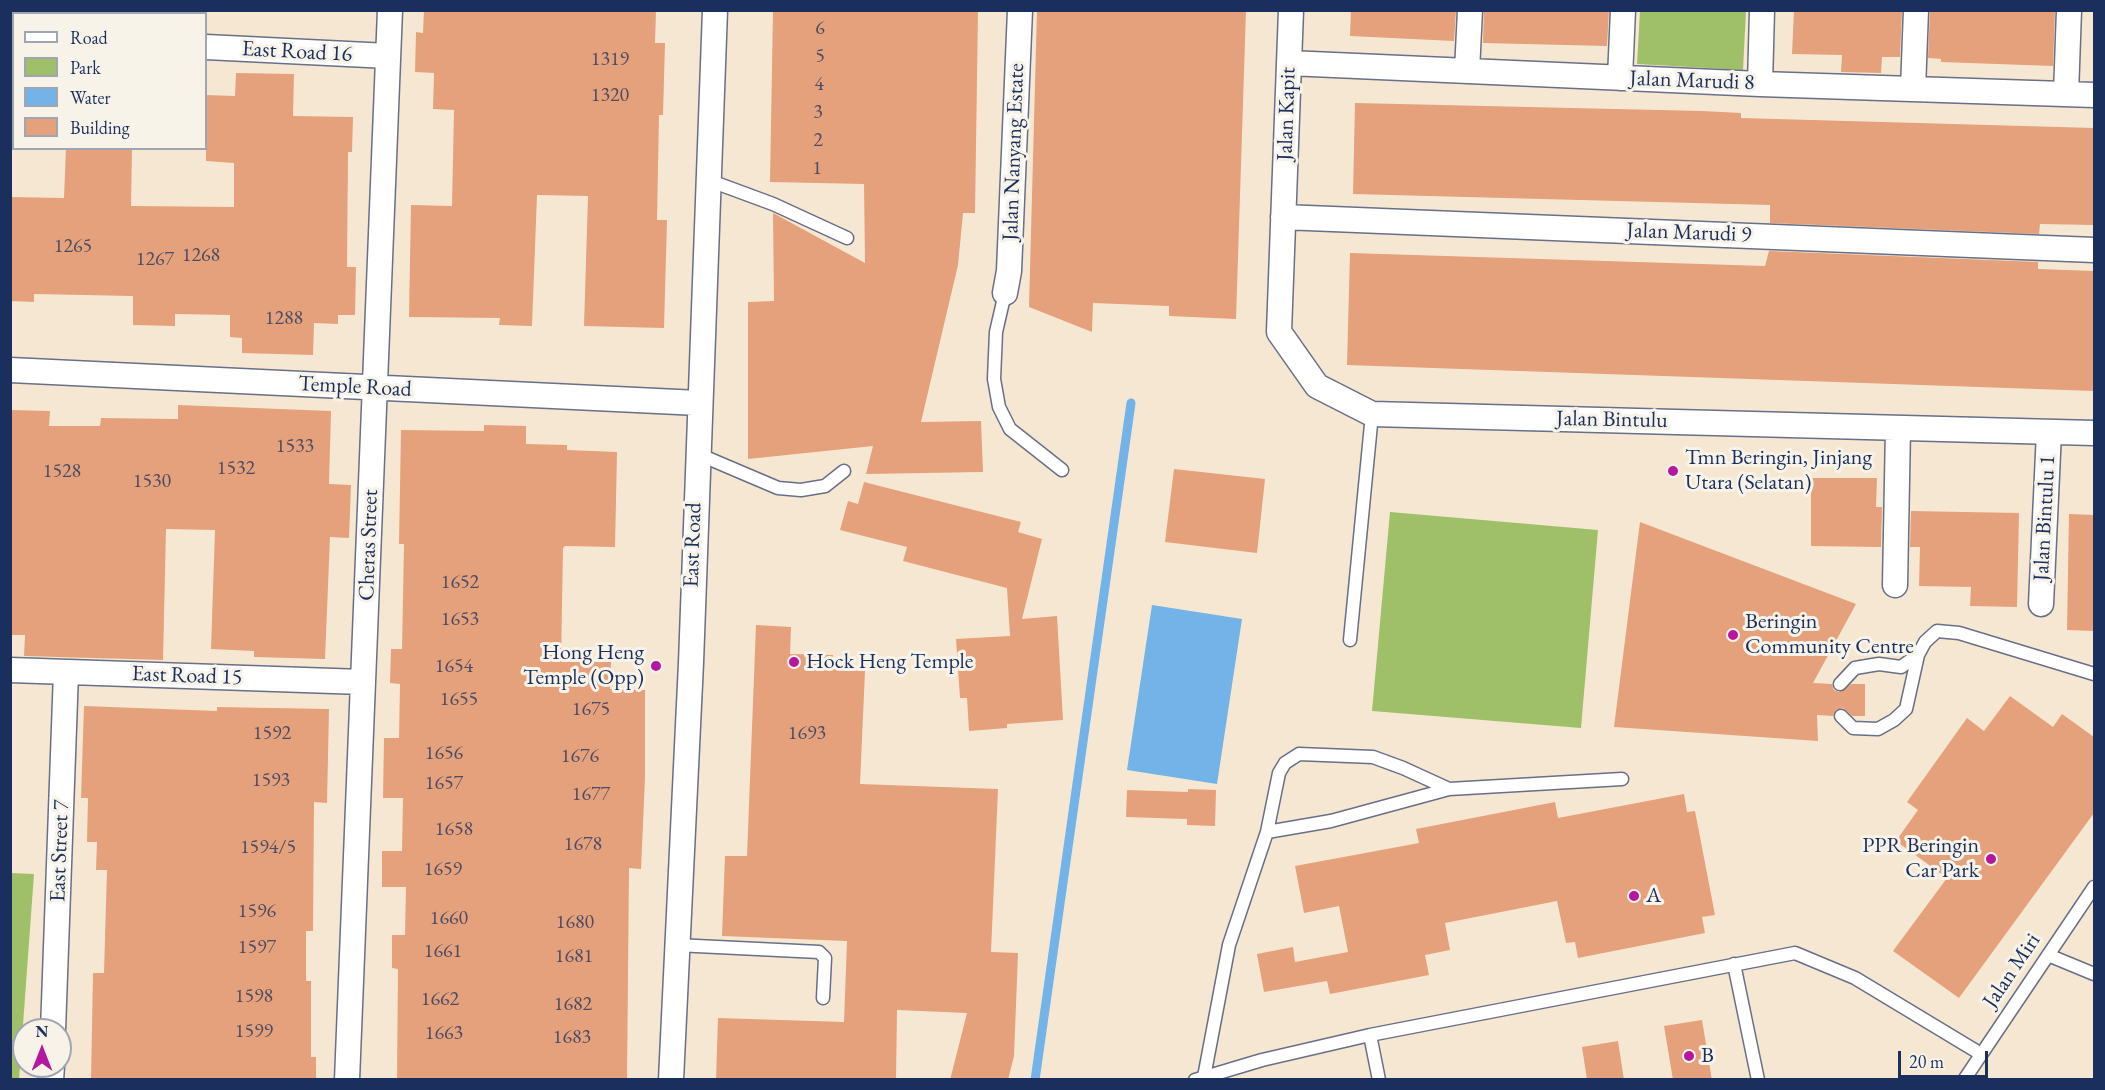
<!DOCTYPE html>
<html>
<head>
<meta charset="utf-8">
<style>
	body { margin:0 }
	#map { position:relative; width:2105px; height:1090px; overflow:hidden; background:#f6e7d3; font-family:"EB Garamond",serif }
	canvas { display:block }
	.frame { position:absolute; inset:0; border:12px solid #1b2f5e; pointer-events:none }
	.legend { position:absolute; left:12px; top:12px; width:195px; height:138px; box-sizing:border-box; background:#f7f3e8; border:2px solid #9fa5b1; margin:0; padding:8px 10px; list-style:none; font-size:18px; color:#1b2f5e }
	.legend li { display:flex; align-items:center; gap:12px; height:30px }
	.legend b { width:30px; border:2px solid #9fa5b1 }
	.north { position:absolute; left:12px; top:1018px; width:60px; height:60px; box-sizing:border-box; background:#f7f3e8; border:2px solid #9fa5b1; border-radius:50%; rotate:0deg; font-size:16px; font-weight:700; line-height:24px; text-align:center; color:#1b2f5e }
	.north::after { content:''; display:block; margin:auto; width:21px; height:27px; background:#b5179e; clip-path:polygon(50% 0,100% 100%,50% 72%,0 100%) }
	.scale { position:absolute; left:1898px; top:1051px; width:90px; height:27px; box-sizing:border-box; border:3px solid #1b2f5e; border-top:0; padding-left:8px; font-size:18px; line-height:21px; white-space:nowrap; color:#1b2f5e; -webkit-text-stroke:4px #f7f3e8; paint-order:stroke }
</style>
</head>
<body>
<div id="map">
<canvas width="2105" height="1090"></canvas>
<div class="frame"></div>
<ul class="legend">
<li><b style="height:8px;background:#fff"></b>Road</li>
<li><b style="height:16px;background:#9fc069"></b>Park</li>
<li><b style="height:16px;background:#73b3e7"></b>Water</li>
<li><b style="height:16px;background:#e4a17b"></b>Building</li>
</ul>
<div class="north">N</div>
<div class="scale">20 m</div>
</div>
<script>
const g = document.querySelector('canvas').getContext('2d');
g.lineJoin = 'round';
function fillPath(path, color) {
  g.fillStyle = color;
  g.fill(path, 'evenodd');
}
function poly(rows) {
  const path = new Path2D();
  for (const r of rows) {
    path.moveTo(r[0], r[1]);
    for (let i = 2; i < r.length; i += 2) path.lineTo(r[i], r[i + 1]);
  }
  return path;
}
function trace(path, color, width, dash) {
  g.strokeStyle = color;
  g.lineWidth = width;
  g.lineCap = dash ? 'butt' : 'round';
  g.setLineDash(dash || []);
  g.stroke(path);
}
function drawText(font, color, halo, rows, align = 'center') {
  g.font = font + ' "EB Garamond",serif';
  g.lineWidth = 6;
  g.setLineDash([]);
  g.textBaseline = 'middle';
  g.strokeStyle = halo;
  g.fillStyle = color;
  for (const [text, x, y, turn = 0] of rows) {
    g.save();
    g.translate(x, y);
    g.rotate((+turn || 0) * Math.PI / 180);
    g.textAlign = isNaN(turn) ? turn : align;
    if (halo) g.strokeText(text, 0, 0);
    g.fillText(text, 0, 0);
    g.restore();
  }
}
const green = poly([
	[1640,11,1746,11,1743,70,1637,64],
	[1390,512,1598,530,1581,728,1372,711],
	[11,873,34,874,19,1080,10,1079]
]);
const water = poly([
	[1152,605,1242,619,1217,784,1127,770]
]);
const stream = poly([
	[1035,1080,1131,403]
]);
const building = poly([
	[424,10,656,10,655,43,665,43,663,115,659,115,657,220,667,220,664,328,584,326,588,196,537,195,532,326,499,325,500,318,409,317,411,205,452,206,454,110,433,109,434,73,415,72,416,32,423,33],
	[773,10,978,10,975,213,963,213,958,265,921,422,981,421,983,472,866,474,873,446,748,459,748,302,774,301,773,213,865,263,864,184,770,182],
	[1037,10,1246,10,1236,319,1169,316,1169,306,1093,303,1092,332,1029,307],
	[1351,10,1456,10,1454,41,1350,36],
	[1484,10,1609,10,1607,46,1483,43],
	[1794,10,1902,10,1900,57,1882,57,1881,73,1841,72,1842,55,1792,54],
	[1930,10,2055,10,2053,66,1941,62,1941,59,1928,58],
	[236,73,294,74,293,116,353,117,352,152,348,152,347,267,356,267,355,315,338,315,338,324,314,323,313,355,242,353,242,338,230,337,230,315,175,314,175,326,133,325,133,296,34,294,34,302,10,301,10,197,64,198,66,148,132,148,131,206,234,207,234,163,206,161,206,95,235,96],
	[1355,103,1702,111,1741,113,1741,118,2094,128,2094,225,2040,224,2039,234,1770,223,1770,205,1353,194],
	[1769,251,2038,262,2038,269,2094,271,2094,391,1347,365,1350,253,1765,266],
	[178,405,331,411,329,484,351,485,349,538,330,537,325,659,254,657,254,651,211,649,215,530,166,529,163,660,24,656,25,635,10,635,10,410,50,411,49,426,100,426,101,418,178,419],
	[484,425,526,426,526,444,567,445,567,450,617,452,615,547,565,546,563,548,561,662,611,662,610,689,645,690,645,778,641,869,629,868,627,1080,397,1080,398,969,392,968,392,935,405,935,406,887,382,887,382,851,402,851,403,798,383,798,384,738,399,738,400,684,390,683,391,649,402,649,404,544,399,544,401,430,484,431],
	[1174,469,1265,479,1257,553,1165,542],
	[1811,478,1877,478,1876,507,1882,507,1881,547,1811,546],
	[864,482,1021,522,1018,532,1042,539,1022,619,1057,616,1063,720,1007,724,1007,728,969,731,967,698,960,698,956,639,1010,636,1007,588,903,561,907,547,840,530,848,501,858,504],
	[1911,511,2019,513,2017,607,1970,606,1971,587,1919,586,1920,547,1910,547],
	[2069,514,2094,515,2094,631,2067,630],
	[1640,522,1856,604,1813,683,1832,684,1834,690,1839,692,1851,684,1865,684,1865,716,1852,716,1843,708,1836,710,1833,716,1817,715,1818,741,1614,727],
	[756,625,791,627,790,654,833,655,833,669,865,671,860,784,998,789,991,952,1018,953,1014,1056,1008,1080,950,1080,967,1013,897,1010,896,1080,716,1080,718,1018,844,1022,847,941,722,936,725,856,747,856],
	[2010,696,2053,727,2062,714,2094,737,2094,813,1959,998,1893,951,1947,878,1896,841,1918,810,1907,802,1967,718,1984,731],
	[84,706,217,711,217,707,329,709,327,803,314,802,313,931,306,931,306,981,311,981,311,1057,316,1057,316,1080,91,1080,93,973,104,973,107,870,96,870,97,842,87,842,88,798,81,798],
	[1188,789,1216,790,1215,826,1187,825,1187,819,1126,817,1127,790,1188,792],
	[1684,794,1687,812,1695,811,1715,915,1702,917,1705,933,1578,958,1575,942,1566,943,1557,901,1445,923,1450,950,1425,955,1429,975,1330,994,1327,981,1264,992,1257,954,1293,947,1295,962,1348,952,1339,906,1304,913,1295,866,1419,843,1416,829,1555,802,1558,818],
	[1702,1020,1712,1080,1673,1080,1664,1026],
	[1618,1041,1624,1080,1587,1080,1582,1047]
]);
const service = poly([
	[708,180,773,204,847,238],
	[1005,293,996,332,994,379,999,407,1010,429,1062,470],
	[698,454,778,488,801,490,825,486,844,471],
	[1350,640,1372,414],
	[1840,684,1855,668,1879,664,1901,667,1918,655],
	[1841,716,1853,728,1878,729,1894,720,1906,709,1918,655,1925,642,1937,631,1959,633,2094,674],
	[1267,832,1279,773,1285,763,1299,754,1373,757,1403,768,1449,789],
	[676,945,819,952,825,958,823,998],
	[2048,955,2094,974],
	[1734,964,1758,1080],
	[1370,1035,1379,1080],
	[1204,1077,1229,945,1267,832,1331,821,1449,789,1622,779],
	[1195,1080,1262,1060,1370,1035,1795,953,1855,978,1981,1054],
	[1964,1080,2094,887]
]);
const minor = poly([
	[1291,10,1279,332,1317,386,1372,414,2094,433],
	[10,38,14,38],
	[206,47,388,56],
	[1289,63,1760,84,2094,95],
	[1467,71,1470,10],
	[1620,78,1623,10],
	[1760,84,1762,10],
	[1913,89,1916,10],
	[2066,94,2069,10],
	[1283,217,2094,250],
	[1005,293,1009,271,1020,10],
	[10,370,699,403],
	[1895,585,1898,428],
	[2041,604,2049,432],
	[10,670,363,682],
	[53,1030,66,672],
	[51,1080,52,1066],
	[347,1080,390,10],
	[671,1080,691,663,715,10]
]);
const markers = [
	[1673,471,6,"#b5179e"],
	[1733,635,6,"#b5179e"],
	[794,662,6,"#b5179e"],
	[656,666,6,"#b5179e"],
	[1991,859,6,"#b5179e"],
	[1634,896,6,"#b5179e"],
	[1689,1056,6,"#b5179e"]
];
const numberNames = [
	["6",820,29],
	["5",820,57],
	["1319",610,60],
	["4",819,85],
	["1320",610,96],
	["3",818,113],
	["2",818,141],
	["1",817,169],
	["1265",73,247],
	["1268",201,256],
	["1267",155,260],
	["1288",284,319],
	["1533",295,447],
	["1532",236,469],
	["1528",62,472],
	["1530",152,482],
	["1652",460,583],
	["1653",460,620],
	["1654",454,667],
	["1655",459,700],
	["1675",591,710],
	["1592",272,734],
	["1693",807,734],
	["1656",444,754],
	["1676",580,757],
	["1593",271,781],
	["1657",444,784],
	["1677",591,795],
	["1658",454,830],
	["1678",583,845],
	["1594/5",268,848],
	["1659",443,870],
	["1596",257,912],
	["1660",449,919],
	["1680",575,923],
	["1597",257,948],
	["1661",443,952],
	["1681",574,957],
	["1598",254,997],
	["1662",440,1000],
	["1682",573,1005],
	["1599",254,1032],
	["1663",444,1034],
	["1683",572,1038]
];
const streetNames = [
	["East Road 16",297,52,3],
	["Jalan Marudi 8",1692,81,2],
	["Jalan Kapit",1287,114,-88],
	["Jalan Nanyang Estate",1014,152,-88],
	["Jalan Marudi 9",1689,233,2],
	["Temple Road",355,387,3],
	["Jalan Bintulu",1612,420,1],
	["Jalan Bintulu 1",2045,518,-87],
	["Cheras Street",369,545,-88],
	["East Road",693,545,-88],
	["East Road 15",187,676,2],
	["East Street 7",60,851,-88],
	["Jalan Miri",2012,971,-56]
];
const poiNames = [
	["Tmn Beringin, Jinjang",1685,458],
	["Utara (Selatan)",1685,483],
	["Beringin",1745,622],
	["Community Centre",1745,647],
	["Hong Heng",644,653,"right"],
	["Temple (Opp)",644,678,"right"],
	["Hock Heng Temple",806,662],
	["PPR Beringin",1979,846,"right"],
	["Car Park",1979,871,"right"],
	["A",1646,896],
	["B",1701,1056]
];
fillPath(green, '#9fc069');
fillPath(water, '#73b3e7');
trace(stream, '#73b3e7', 9);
fillPath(building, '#e4a17b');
trace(service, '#686f87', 15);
trace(minor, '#686f87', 27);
trace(service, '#fff', 12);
trace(minor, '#fff', 24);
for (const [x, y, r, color] of markers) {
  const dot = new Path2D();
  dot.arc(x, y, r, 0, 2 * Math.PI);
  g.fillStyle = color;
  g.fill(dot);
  trace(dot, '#f7f3e8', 2);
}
drawText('20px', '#4d4c65', null, numberNames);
drawText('22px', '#1b2f5e', '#f7f3e8', streetNames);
drawText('22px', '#1b2f5e', '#f7f3e8', poiNames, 'left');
</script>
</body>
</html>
